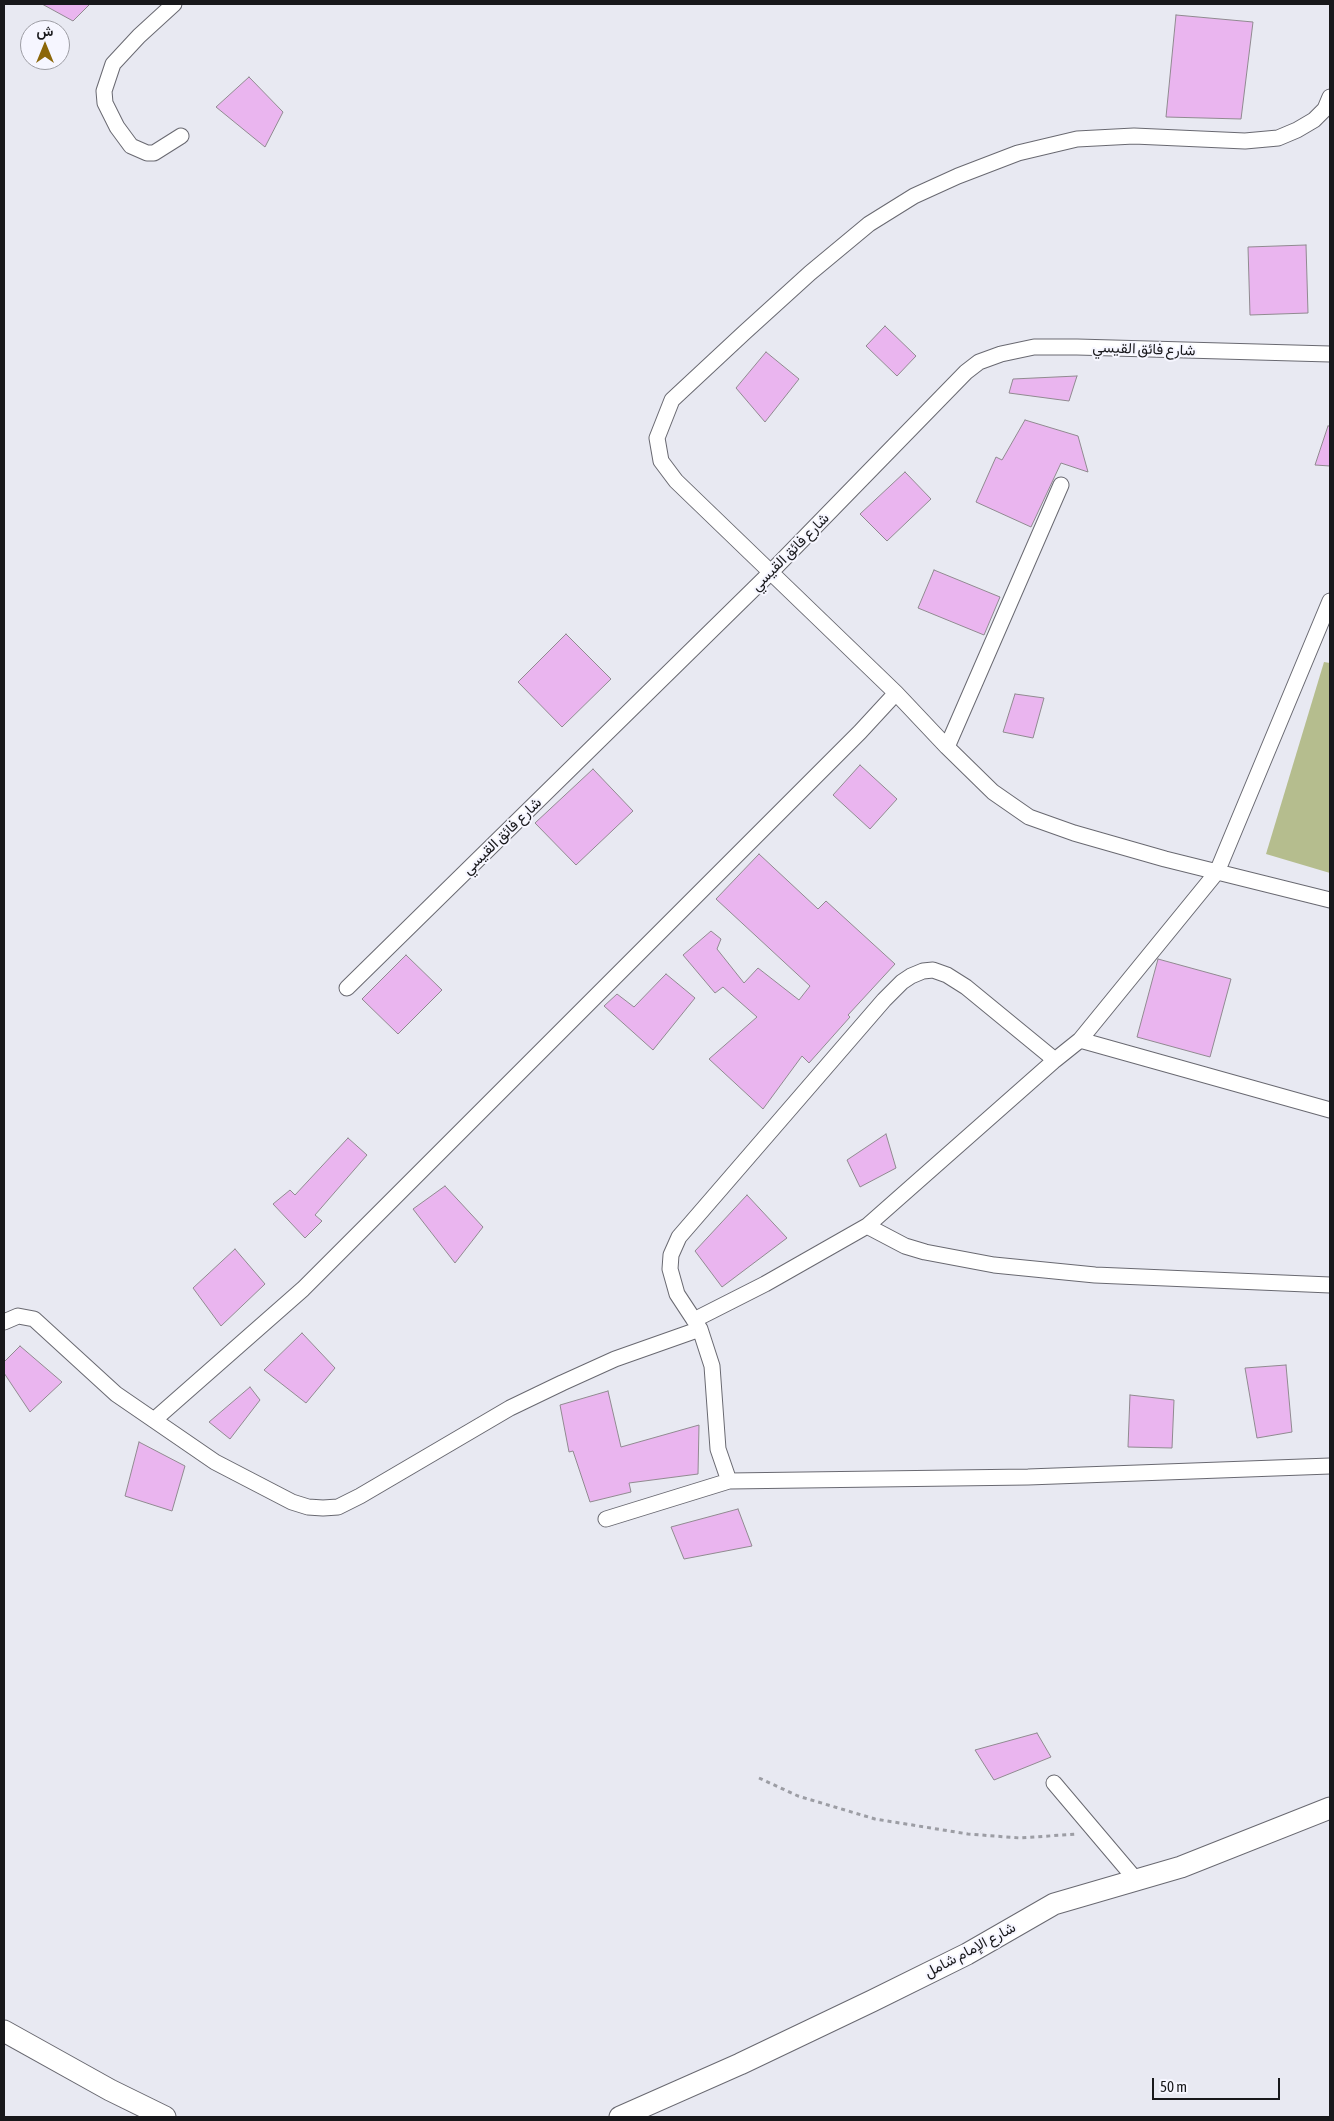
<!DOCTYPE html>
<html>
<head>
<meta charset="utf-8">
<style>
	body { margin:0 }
	#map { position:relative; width:1334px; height:2121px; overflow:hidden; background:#e8e9f2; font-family:"Asap Condensed",Vazirmatn,sans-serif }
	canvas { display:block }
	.frame { position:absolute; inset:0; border:5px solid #18181b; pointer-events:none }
	.north { position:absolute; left:20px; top:20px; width:50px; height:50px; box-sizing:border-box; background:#f6f6ff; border:1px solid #9d9da4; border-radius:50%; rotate:0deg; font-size:14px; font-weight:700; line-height:20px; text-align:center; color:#18181b }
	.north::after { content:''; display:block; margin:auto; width:18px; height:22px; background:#8c6709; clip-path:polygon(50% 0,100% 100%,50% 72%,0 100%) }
	.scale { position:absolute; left:1152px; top:2078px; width:128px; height:22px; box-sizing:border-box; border:2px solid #18181b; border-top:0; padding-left:6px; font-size:15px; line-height:18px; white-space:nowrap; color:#18181b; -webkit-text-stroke:4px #f6f6ff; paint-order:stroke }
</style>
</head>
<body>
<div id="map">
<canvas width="1334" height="2121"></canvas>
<div class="frame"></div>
<div class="north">ش</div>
<div class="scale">50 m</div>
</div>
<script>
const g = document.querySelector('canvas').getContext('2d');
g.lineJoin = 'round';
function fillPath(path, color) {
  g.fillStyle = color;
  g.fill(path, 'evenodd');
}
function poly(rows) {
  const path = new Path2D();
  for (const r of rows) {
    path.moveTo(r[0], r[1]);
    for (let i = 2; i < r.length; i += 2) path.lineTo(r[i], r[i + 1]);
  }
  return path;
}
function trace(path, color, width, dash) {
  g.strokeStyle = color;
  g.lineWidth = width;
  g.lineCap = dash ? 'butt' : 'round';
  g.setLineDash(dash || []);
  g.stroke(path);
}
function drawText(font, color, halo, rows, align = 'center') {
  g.font = font + ' "Asap Condensed",Vazirmatn,sans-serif';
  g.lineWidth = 4;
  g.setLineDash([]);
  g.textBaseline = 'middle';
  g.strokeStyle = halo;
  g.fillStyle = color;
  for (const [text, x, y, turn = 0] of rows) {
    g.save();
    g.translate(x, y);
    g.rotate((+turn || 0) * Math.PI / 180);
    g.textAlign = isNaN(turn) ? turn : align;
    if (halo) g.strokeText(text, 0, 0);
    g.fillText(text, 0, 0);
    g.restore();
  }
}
const green = poly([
	[1324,662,1330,663,1330,873,1266,854]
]);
const building = poly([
	[42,4,90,4,73,21,42,4],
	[1176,15,1253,22,1241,119,1166,117,1176,15],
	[249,77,283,112,265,147,216,107,249,77],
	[1306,245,1308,313,1250,315,1248,247,1306,245],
	[885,326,916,356,897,376,866,346,885,326],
	[766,352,799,379,765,422,736,388,766,352],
	[1077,376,1069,401,1009,393,1013,379,1077,376],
	[1025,420,1078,436,1088,472,1061,463,1031,527,976,502,996,457,1002,460,1025,420],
	[1328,426,1330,426,1330,466,1315,465,1328,426],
	[905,472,931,499,887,541,860,514,905,472],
	[934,570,1000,597,984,635,918,608,934,570],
	[566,634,611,679,562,727,518,682,566,634],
	[1015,694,1044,698,1033,738,1003,732,1015,694],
	[860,765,897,799,870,829,833,795,860,765],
	[593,769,633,811,576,865,535,823,593,769],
	[759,854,818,909,826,901,895,964,848,1015,850,1017,809,1063,802,1056,763,1109,709,1059,757,1017,723,987,715,993,683,955,711,931,721,939,717,949,744,983,758,968,799,1000,810,986,716,899,759,854],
	[406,955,442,990,398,1034,362,999,406,955],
	[1158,959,1231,979,1210,1057,1137,1037,1158,959],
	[666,974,695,998,653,1050,604,1006,617,994,634,1007,666,974],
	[886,1134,896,1168,860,1187,847,1160,886,1134],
	[348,1138,367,1155,315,1215,322,1221,305,1238,273,1204,290,1190,295,1195,348,1138],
	[445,1186,483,1227,455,1263,413,1209,445,1186],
	[747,1195,787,1238,722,1287,695,1251,747,1195],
	[235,1249,265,1284,221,1326,193,1288,235,1249],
	[302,1333,335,1368,306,1403,264,1370,302,1333],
	[20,1346,62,1382,30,1412,4,1373,4,1362,20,1346],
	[1286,1365,1292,1432,1257,1438,1245,1368,1286,1365],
	[250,1387,260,1400,230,1439,209,1422,250,1387],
	[608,1391,621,1447,699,1425,698,1474,629,1483,631,1492,590,1502,573,1451,569,1452,560,1405,608,1391],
	[1130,1395,1174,1400,1172,1448,1128,1447,1130,1395],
	[139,1442,185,1466,172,1511,125,1496,139,1442],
	[738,1509,752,1546,684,1559,671,1527,738,1509],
	[1037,1733,1051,1757,994,1780,975,1750,1037,1733]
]);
const path = poly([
	[759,1778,798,1796,875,1819,968,1834,1020,1838,1077,1834]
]);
const street = poly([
	[174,4,139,36,113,64,104,91,105,103,117,127,131,146,147,153,154,153,181,136],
	[1330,97,1325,109,1314,120,1297,130,1278,138,1245,141,1134,136,1077,139,1018,153,958,176,914,196,869,224,810,273,745,332,672,400,657,438,661,461,676,481,896,693,947,747,993,792,1029,817,1074,833,1165,859,1330,900],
	[947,747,1061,485],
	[347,988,770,573,966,372,979,362,1001,354,1034,347,1077,347,1330,354],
	[1080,1040,1330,1110],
	[867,1226,905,1246,925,1252,994,1265,1095,1275,1330,1285],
	[694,1320,765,1284,867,1226,1055,1060,1080,1040,1217,872,1330,601],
	[4,1322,18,1316,34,1319,116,1394,215,1462,292,1502,308,1507,323,1508,338,1507,360,1496,510,1408,562,1383,615,1359,700,1329],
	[154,1420,303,1289,860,732,896,693],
	[729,1481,718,1449,712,1366,700,1329,677,1294,670,1269,671,1255,679,1237,884,1000,902,982,911,976,923,971,933,970,947,975,966,987,1055,1060],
	[606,1519,729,1481,1028,1477,1330,1466],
	[1054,1783,1137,1881]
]);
const secondary = poly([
	[4,2031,110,2090,165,2117],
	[620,2117,740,2064,872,2001,967,1954,1054,1904,1181,1867,1330,1808]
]);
const streetNames = [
	["شارع فائق القيسي",1144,349,2],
	["شارع فائق القيسي",790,552,-45],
	["شارع فائق القيسي",502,836,-44],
	["شارع الإمام شامل",970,1950,-28]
];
fillPath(green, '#b5bd8e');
fillPath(building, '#eab5ef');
trace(building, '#908a90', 1);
trace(street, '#696971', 17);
trace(secondary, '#696971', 23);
trace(path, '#9c9da4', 3, [4, 4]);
trace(street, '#fff', 15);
trace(secondary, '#fff', 21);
drawText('15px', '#18181b', '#f6f6ff', streetNames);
</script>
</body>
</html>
